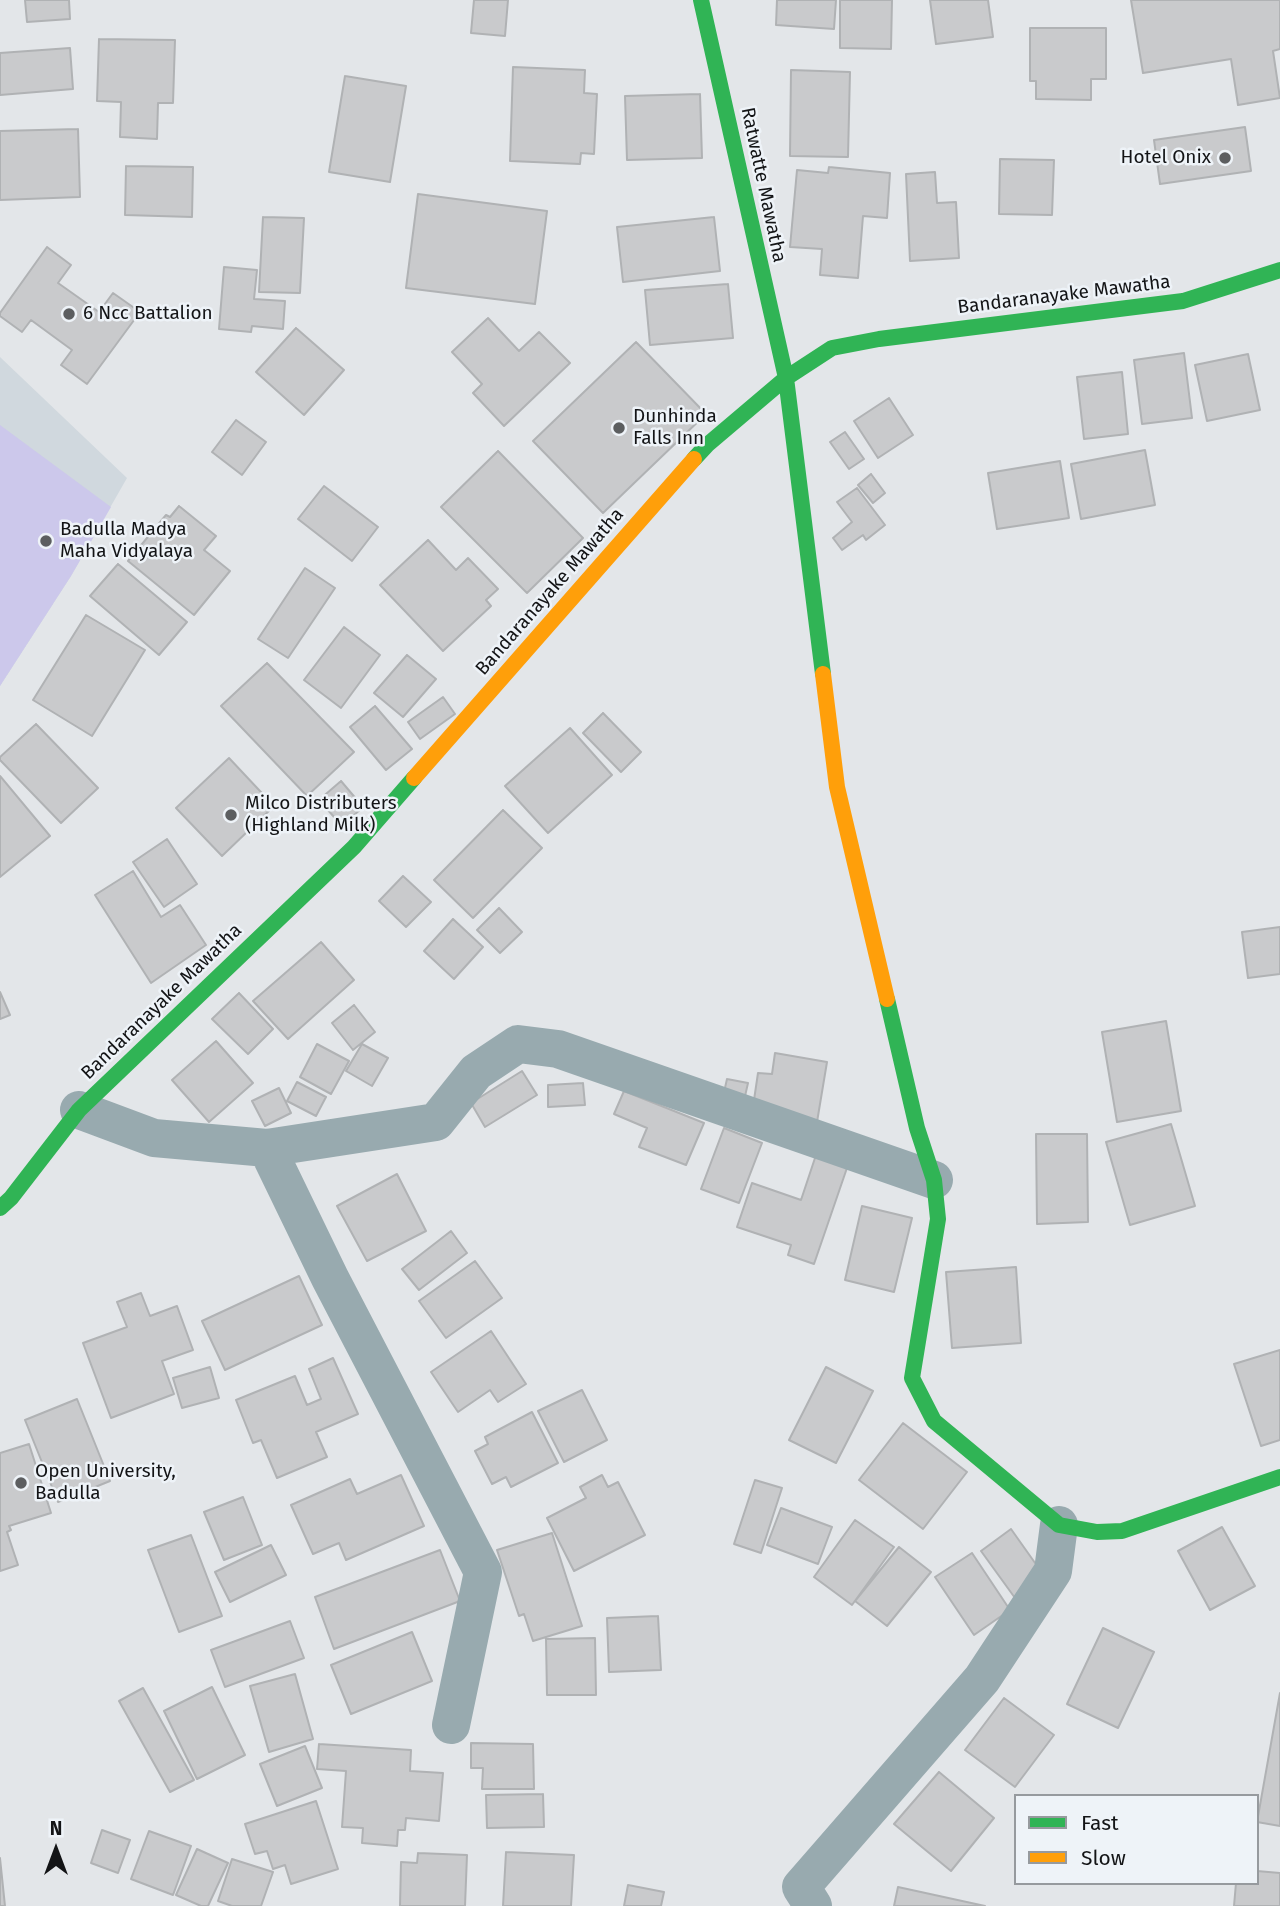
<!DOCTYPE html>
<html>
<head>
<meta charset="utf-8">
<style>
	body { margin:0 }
	#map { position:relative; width:1280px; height:1906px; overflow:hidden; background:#e3e6e9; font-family:"Fira Sans",sans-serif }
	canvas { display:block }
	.legend { position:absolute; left:1014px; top:1794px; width:245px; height:91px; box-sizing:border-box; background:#eef3f8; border:2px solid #969a9e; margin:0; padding:9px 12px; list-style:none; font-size:21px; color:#131416 }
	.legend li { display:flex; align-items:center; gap:14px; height:35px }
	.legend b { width:35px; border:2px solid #969a9e }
	.north { position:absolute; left:21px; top:1815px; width:70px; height:70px; -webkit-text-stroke:5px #eef3f8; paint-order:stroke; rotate:0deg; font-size:19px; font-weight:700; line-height:28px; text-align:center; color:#131416 }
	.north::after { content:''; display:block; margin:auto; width:24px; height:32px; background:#131416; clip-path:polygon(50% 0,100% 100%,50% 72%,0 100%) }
</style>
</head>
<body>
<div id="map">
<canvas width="1280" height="1906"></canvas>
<ul class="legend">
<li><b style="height:9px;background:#30b455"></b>Fast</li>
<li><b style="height:9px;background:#ff9f0a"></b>Slow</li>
</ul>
<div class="north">N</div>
</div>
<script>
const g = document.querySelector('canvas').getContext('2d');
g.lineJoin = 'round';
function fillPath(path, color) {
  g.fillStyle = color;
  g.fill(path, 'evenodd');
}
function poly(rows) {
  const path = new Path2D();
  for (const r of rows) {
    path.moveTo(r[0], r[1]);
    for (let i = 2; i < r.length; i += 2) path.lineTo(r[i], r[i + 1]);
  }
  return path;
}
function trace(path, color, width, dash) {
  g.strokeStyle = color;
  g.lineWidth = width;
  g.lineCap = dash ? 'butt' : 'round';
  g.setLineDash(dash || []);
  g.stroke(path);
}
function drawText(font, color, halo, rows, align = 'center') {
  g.font = font + ' "Fira Sans",sans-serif';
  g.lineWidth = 5;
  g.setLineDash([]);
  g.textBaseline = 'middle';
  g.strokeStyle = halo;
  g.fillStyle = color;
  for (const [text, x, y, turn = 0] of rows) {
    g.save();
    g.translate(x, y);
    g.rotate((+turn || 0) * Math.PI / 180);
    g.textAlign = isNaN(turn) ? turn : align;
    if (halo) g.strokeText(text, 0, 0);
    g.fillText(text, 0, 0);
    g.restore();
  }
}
const built = poly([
	[0,357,127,478,71,576,0,686]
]);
const green = poly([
	[0,425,111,507,71,576,0,686]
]);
const building = poly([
	[25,0,69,0,70,19,27,22,25,0],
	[474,0,508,0,505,36,471,33,474,0],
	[777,0,836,0,834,29,776,25,777,0],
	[840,0,892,0,891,49,840,48,840,0],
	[930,0,988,0,993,37,936,44,930,0],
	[1131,0,1280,0,1280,49,1273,51,1280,98,1238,105,1231,59,1143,73,1131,0],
	[1030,28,1106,28,1106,79,1091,79,1091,100,1036,99,1036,81,1030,81,1030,28],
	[99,39,175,40,173,103,158,103,157,139,120,137,121,102,97,101,99,39],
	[70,48,73,89,0,95,0,53,70,48],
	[513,67,585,70,584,93,597,94,594,154,581,153,580,164,510,161,513,67],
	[791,70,850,72,848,157,790,156,791,70],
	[345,76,406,86,390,182,329,172,345,76],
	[700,94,702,158,627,160,625,96,700,94],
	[1245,127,1251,171,1160,184,1154,140,1245,127],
	[78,129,80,197,0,200,0,131,78,129],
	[1000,159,1054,160,1052,215,999,214,1000,159],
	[126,166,193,167,192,217,125,215,126,166],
	[829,167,890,173,887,218,863,216,858,278,820,275,822,249,790,247,797,170,828,173,829,167],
	[935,172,937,203,956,202,959,258,910,261,906,174,935,172],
	[418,194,547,211,535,304,406,288,418,194],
	[263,217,304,218,300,293,259,292,263,217],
	[714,217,720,271,623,282,617,227,714,217],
	[47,247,71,265,58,283,99,312,113,293,140,312,87,384,61,365,72,350,31,320,22,332,0,316,0,313,47,247],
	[224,267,257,270,254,299,285,301,283,329,252,326,251,332,219,329,224,267],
	[728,284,733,338,650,345,645,290,728,284],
	[488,318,519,351,539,332,570,363,504,426,473,393,482,384,452,352,488,318],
	[296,328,344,370,304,415,256,372,296,328],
	[636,342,706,414,603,513,533,441,636,342],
	[1184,353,1192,418,1142,424,1134,360,1184,353],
	[1248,354,1260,410,1207,421,1195,365,1248,354],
	[1122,372,1128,434,1084,439,1077,377,1122,372],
	[889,398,913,435,878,458,854,421,889,398],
	[236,420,266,442,242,475,212,452,236,420],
	[845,432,864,459,849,469,830,442,845,432],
	[1145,450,1155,505,1081,519,1071,464,1145,450],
	[498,451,583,538,527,593,441,507,498,451],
	[1060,461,1069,518,997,529,988,473,1060,461],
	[871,474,885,493,873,503,858,485,871,474],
	[324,486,378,527,352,561,298,519,324,486],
	[857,488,885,525,866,540,863,535,842,550,833,538,852,522,837,502,857,488],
	[179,506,216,536,204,550,230,571,194,615,128,561,166,515,170,517,179,506],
	[428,540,456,570,468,558,498,589,486,600,491,606,443,651,380,585,428,540],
	[118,564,187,622,159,655,90,596,118,564],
	[305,568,335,588,288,658,258,639,305,568],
	[86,615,145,650,92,736,33,700,86,615],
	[344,627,380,655,341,708,304,680,344,627],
	[407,655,436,679,403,717,374,693,407,655],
	[267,663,354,752,307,796,221,706,267,663],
	[443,697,455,714,420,739,408,722,443,697],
	[375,706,412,749,386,770,350,727,375,706],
	[603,713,641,752,621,772,583,733,603,713],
	[36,724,98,788,61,823,0,760,0,757,36,724],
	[570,728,612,775,548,833,505,786,570,728],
	[229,758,274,806,222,856,176,808,229,758],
	[0,776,50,836,0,877,0,776],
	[341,781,363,807,342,826,319,800,341,781],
	[503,810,542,848,473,918,434,880,503,810],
	[167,839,197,884,164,907,133,862,167,839],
	[133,871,161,917,180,905,206,945,151,983,95,895,133,871],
	[403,876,431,902,406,927,379,901,403,876],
	[499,908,522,932,500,953,477,930,499,908],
	[453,919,483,947,454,979,424,951,453,919],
	[1280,927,1280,974,1248,978,1242,932,1280,927],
	[321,942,354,980,288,1039,253,1001,321,942],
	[0,992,10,1015,0,1019,0,992],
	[239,993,273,1029,248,1054,212,1019,239,993],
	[354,1005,375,1032,353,1050,332,1023,354,1005],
	[1166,1021,1181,1111,1117,1122,1102,1032,1166,1021],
	[216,1041,253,1083,209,1122,172,1080,216,1041],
	[317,1044,349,1061,331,1094,300,1077,317,1044],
	[362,1044,388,1058,372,1086,346,1071,362,1044],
	[775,1053,827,1062,817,1122,754,1100,758,1073,772,1074,775,1053],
	[522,1071,537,1095,485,1127,471,1103,522,1071],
	[727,1079,748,1083,743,1105,722,1101,727,1079],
	[297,1082,326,1097,316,1116,287,1101,297,1082],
	[583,1083,585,1105,548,1107,548,1085,583,1083],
	[279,1088,291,1113,265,1126,252,1101,279,1088],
	[624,1091,704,1123,686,1165,639,1147,647,1128,614,1114,624,1091],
	[1171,1124,1195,1206,1130,1225,1106,1142,1171,1124],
	[724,1128,762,1143,739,1203,701,1189,724,1128],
	[1036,1134,1087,1134,1088,1222,1037,1224,1036,1134],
	[816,1155,848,1165,814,1264,788,1255,791,1245,737,1227,752,1183,801,1200,816,1155],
	[397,1174,426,1231,367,1261,337,1206,397,1174],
	[862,1206,912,1218,894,1292,845,1280,862,1206],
	[451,1231,467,1253,419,1290,402,1269,451,1231],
	[475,1261,502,1298,446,1338,419,1301,475,1261],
	[1016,1267,1021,1343,952,1348,946,1272,1016,1267],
	[299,1276,322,1325,225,1370,202,1321,299,1276],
	[141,1293,150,1316,177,1306,193,1350,162,1361,174,1394,111,1418,83,1343,127,1327,117,1302,141,1293],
	[491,1331,526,1384,498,1402,490,1390,458,1412,431,1372,491,1331],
	[1280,1350,1280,1440,1261,1446,1234,1364,1280,1350],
	[333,1358,358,1414,316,1432,327,1457,277,1478,261,1440,253,1443,236,1400,295,1376,307,1405,321,1399,309,1369,333,1358],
	[210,1367,219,1398,182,1408,173,1378,210,1367],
	[826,1367,873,1391,836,1463,789,1440,826,1367],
	[582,1390,607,1440,564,1462,538,1411,582,1390],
	[77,1399,110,1481,58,1502,25,1420,77,1399],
	[532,1412,558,1463,511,1487,506,1477,492,1484,475,1451,488,1444,485,1437,532,1412],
	[903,1423,967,1472,923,1529,859,1480,903,1423],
	[29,1444,51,1513,9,1526,11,1530,7,1532,18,1565,0,1571,0,1453,29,1444],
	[401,1475,424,1526,346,1560,339,1543,313,1554,291,1505,350,1479,357,1494,401,1475],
	[602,1475,608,1487,618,1482,645,1535,574,1571,547,1518,586,1498,580,1487,602,1475],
	[755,1480,782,1488,761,1553,734,1544,755,1480],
	[243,1497,262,1545,224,1560,204,1512,243,1497],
	[781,1508,832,1527,818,1564,767,1545,781,1508],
	[855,1520,894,1547,852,1605,814,1577,855,1520],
	[1222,1527,1255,1586,1210,1610,1178,1551,1222,1527],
	[1011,1529,1045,1577,1015,1598,981,1551,1011,1529],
	[552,1533,582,1626,533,1641,524,1614,519,1616,497,1550,552,1533],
	[191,1535,222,1616,179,1632,148,1550,191,1535],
	[271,1545,286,1575,230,1602,215,1572,271,1545],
	[899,1547,931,1572,887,1626,855,1601,899,1547],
	[440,1550,460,1601,334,1649,315,1597,440,1550],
	[972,1553,1010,1610,974,1635,935,1577,972,1553],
	[658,1616,661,1670,609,1672,607,1618,658,1616],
	[290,1621,304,1658,225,1687,211,1650,290,1621],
	[1103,1628,1154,1652,1118,1728,1067,1704,1103,1628],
	[412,1632,432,1681,351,1714,331,1665,412,1632],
	[595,1638,596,1695,547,1695,546,1639,595,1638],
	[295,1674,313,1739,269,1752,250,1686,295,1674],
	[212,1687,245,1755,197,1779,164,1711,212,1687],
	[143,1688,194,1780,170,1792,119,1701,143,1688],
	[1280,1693,1280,1826,1257,1822,1280,1693],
	[1004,1698,1054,1735,1015,1787,965,1750,1004,1698],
	[471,1743,533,1744,534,1789,482,1789,483,1768,471,1768,471,1743],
	[319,1744,411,1750,410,1771,443,1773,439,1821,406,1818,405,1830,398,1830,397,1846,362,1843,363,1828,342,1827,346,1771,317,1769,319,1744],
	[305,1746,322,1788,277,1806,260,1764,305,1746],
	[939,1772,994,1818,951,1871,894,1824,939,1772],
	[543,1794,544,1827,487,1828,486,1795,543,1794],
	[316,1801,338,1869,291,1884,285,1865,273,1869,267,1851,255,1854,245,1824,316,1801],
	[102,1830,130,1840,118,1873,91,1863,102,1830],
	[149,1831,191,1846,173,1895,131,1879,149,1831],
	[197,1849,228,1863,208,1906,201,1906,176,1895,197,1849],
	[506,1852,574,1855,571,1906,503,1906,506,1852],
	[418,1853,467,1855,465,1906,400,1906,401,1862,417,1863,418,1853],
	[0,1858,5,1906,0,1906,0,1858],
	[232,1859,273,1872,261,1906,232,1906,218,1901,232,1859],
	[1257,1871,1280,1873,1280,1906,1234,1906,1236,1883,1257,1883,1257,1871],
	[628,1885,664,1892,661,1906,624,1906,628,1885],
	[898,1887,985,1906,894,1906,898,1887]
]);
const street = poly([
	[79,1110,154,1138,267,1148,436,1122,476,1072,518,1044,558,1049,934,1180],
	[267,1148,330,1278,483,1572,451,1725],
	[813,1906,801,1887,982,1679,1053,1571,1059,1525]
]);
const fast = poly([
	[701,0,786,378,823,674],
	[694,459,707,445,786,378,832,348,879,339,1183,301,1280,270],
	[887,999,917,1128,934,1180,938,1219,912,1378,934,1421,1059,1525,1097,1532,1122,1531,1280,1477],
	[0,1208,11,1198,79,1110,354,847,414,778]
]);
const slow = poly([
	[823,674,837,787,887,999],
	[414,778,694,459]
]);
const markers = [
	[1225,158,7,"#5c5e60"],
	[69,314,7,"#5c5e60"],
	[619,428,7,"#5c5e60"],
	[46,541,7,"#5c5e60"],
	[231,815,7,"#5c5e60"],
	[21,1483,7,"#5c5e60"]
];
const poiNames = [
	["Hotel Onix",1211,158,"right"],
	["6 Ncc Battalion",83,314],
	["Dunhinda",633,417],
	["Falls Inn",633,439],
	["Badulla Madya",60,530],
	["Maha Vidyalaya",60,552],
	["Milco Distributers",245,804],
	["(Highland Milk)",245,826],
	["Open University,",35,1472],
	["Badulla",35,1494]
];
const streetNames = [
	["Ratwatte Mawatha",763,185,78],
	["Bandaranayake Mawatha",1064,295,-7],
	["Bandaranayake Mawatha",550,592,-49],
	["Bandaranayake Mawatha",162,1002,-44]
];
fillPath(built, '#d0d8de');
fillPath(green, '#ccc8eb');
fillPath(building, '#c9cacc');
trace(building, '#b0b2b4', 2);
trace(street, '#98aaaf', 38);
trace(fast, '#30b455', 16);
trace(slow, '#ff9f0a', 16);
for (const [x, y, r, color] of markers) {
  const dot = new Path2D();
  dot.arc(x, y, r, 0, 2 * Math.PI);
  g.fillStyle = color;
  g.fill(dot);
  trace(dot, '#eef3f8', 2.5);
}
drawText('19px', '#131416', '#eef3f8', poiNames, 'left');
drawText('19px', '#131416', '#eef3f8', streetNames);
</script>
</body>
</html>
